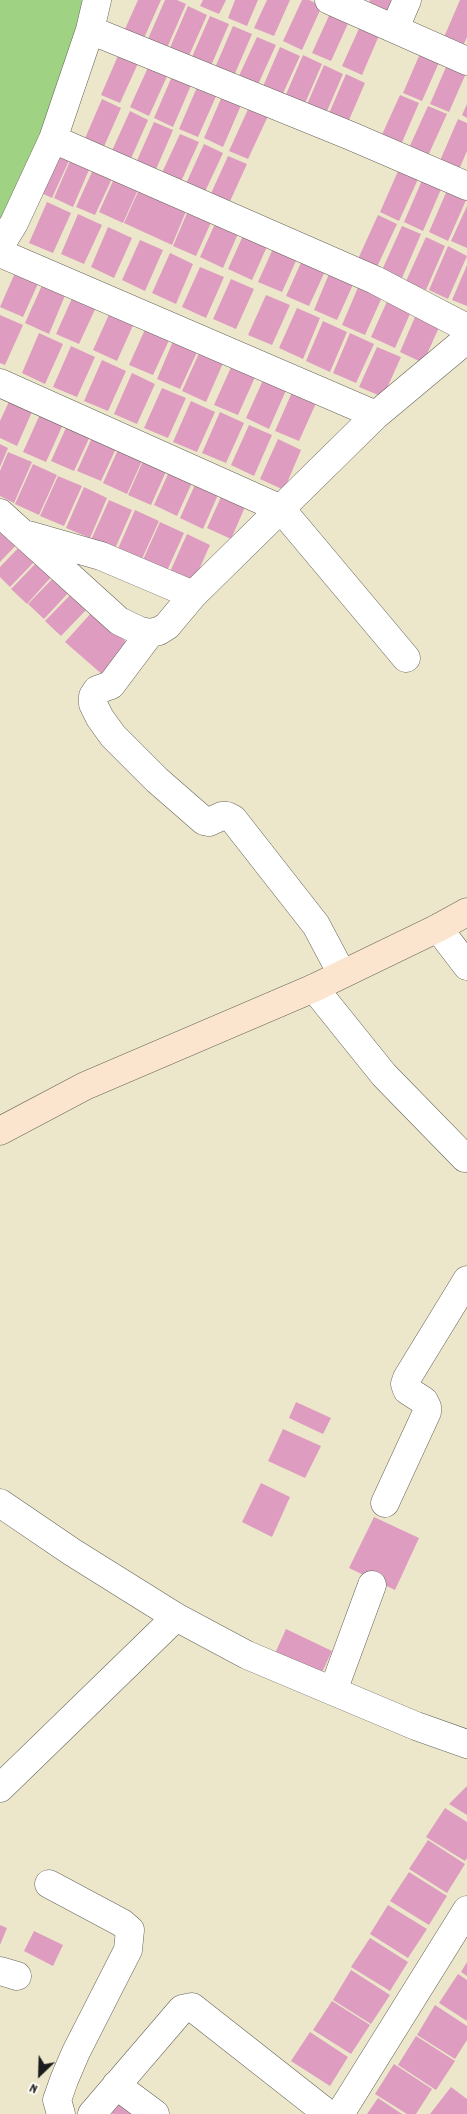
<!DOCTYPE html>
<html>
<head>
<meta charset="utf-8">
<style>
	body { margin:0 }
	#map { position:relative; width:467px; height:2114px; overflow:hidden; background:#ece7cb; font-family:Dekko,sans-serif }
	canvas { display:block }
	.north { position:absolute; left:15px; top:2049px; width:50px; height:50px; -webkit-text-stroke:4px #fdfcf7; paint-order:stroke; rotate:204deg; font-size:14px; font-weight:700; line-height:20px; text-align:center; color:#1c1c1c }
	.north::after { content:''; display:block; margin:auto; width:18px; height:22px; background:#1c1c1c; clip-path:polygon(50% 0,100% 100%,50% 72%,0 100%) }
</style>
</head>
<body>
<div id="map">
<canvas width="467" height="2114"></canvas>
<div class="north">N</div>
</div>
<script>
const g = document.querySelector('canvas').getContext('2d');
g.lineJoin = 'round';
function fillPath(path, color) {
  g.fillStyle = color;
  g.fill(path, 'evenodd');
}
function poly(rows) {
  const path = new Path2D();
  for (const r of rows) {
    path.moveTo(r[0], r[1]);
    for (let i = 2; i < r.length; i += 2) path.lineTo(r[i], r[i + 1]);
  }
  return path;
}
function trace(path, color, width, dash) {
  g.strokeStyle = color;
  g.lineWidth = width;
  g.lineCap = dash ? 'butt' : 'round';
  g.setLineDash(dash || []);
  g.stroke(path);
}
const green = poly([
	[0,0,97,0,0,246]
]);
const building = poly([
	[138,0,161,0,144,38,125,29],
	[165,0,177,0,186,4,167,48,148,39],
	[203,0,226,0,219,14,200,6],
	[235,0,258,0,247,26,228,18],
	[267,0,290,0,274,36,254,28],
	[302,0,309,0,322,6,302,50,283,41],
	[370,0,393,0,386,15,367,7],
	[460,0,467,0,467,37,463,46,444,37],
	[188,6,207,15,188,58,169,50],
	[332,9,351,17,331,61,312,53],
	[210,16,229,24,210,68,191,59],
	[362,22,381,31,362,75,342,66],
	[233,26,252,34,233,78,214,70],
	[257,37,276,45,256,89,237,80],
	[280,47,300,56,280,100,261,91],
	[422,49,441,58,422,101,403,93],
	[120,51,140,59,120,103,101,95],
	[303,55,322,64,303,108,284,99],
	[449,60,467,71,449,112,430,104],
	[150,63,169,72,149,116,130,107],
	[324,65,343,74,324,118,305,109],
	[173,74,192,83,173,127,154,118],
	[346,74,365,83,346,127,327,118],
	[198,85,217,94,198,137,179,129],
	[223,94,242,103,223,147,204,138],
	[400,95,419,103,400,147,380,139],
	[102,99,121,108,102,151,83,143],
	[467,104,467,118,462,115],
	[428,106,447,114,427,158,408,150],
	[249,107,268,116,248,159,229,151],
	[130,111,148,120,129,163,110,155],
	[458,119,467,123,467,151,458,172,439,163],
	[154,122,173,130,154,174,135,165],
	[180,134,199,142,179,186,160,177],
	[204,144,223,153,203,196,184,188],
	[53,145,72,154,52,198,33,189],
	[73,154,92,163,73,207,54,198],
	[228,156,247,164,227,208,208,200],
	[96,163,115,172,95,215,76,207],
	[399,169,419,177,399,221,380,212],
	[117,172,141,183,123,223,99,212],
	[423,178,442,187,423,231,404,222],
	[142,183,189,204,172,245,124,223],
	[448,188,467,198,448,241,429,232],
	[47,202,71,213,53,253,29,243],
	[190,206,214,216,196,256,173,246],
	[467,206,467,248,451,241],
	[78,214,102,225,84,264,61,254],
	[378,215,397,224,377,267,358,259],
	[218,217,241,227,223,268,200,257],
	[402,226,421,234,402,278,382,270],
	[108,227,132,238,114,278,91,267],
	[246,229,270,240,252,280,228,269],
	[426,237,445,246,426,290,406,281],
	[140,240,163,250,145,291,122,280],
	[276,242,300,252,282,292,258,282],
	[448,246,467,256,448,299,429,290],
	[170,253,193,264,176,304,152,293],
	[304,256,327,267,309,306,286,296],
	[467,265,467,306,452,300],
	[18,266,41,277,23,317,0,307],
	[200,267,224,277,206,318,182,307],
	[331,269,355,280,337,320,314,310],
	[231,279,254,289,236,329,213,319],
	[43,283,66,293,49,334,25,323],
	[359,285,383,295,365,335,342,325],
	[74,294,97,305,79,344,56,334],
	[266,295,290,305,272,345,248,335],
	[389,297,413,307,395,348,371,337],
	[297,308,320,318,303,359,279,348],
	[111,310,135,321,117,361,93,350],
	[417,312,441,323,423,363,400,352],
	[0,315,23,325,5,365,0,363],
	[323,321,347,332,330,372,306,361],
	[147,325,171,336,153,375,129,365],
	[39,333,63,344,45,384,22,373],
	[350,333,374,344,356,383,333,373],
	[174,339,198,350,180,389,157,379],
	[71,346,95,357,77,397,53,387],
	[377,347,401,357,383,397,359,387],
	[200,351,224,361,206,402,182,391],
	[102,360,126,371,108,411,84,401],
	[232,365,256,375,238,415,214,405],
	[132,373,155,384,137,424,114,414],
	[264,378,287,388,269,429,246,418],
	[162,388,186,398,168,438,144,428],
	[293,390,317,401,299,441,275,431],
	[12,395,35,405,17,446,0,438,0,421],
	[191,401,215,412,197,452,173,442],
	[41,412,64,422,46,462,23,452],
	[220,412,244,423,226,463,202,453],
	[69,421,92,432,74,471,51,461],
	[249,425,272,435,254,476,231,465],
	[95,431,119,442,101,481,77,471],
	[278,439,301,450,284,490,260,479],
	[121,443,145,454,127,494,103,483],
	[0,444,8,448,0,467],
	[8,452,32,462,14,503,0,496,0,471],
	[146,454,169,465,151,505,128,495],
	[33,464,57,475,39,515,15,504],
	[172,465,195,476,177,516,154,505],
	[58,476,82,486,64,526,40,516],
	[198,478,221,488,203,529,180,518],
	[84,487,107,498,90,538,66,528],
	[225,488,249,498,231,539,207,528],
	[109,500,132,510,114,551,91,540],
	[135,510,159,521,141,561,117,551],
	[160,522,184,533,166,573,142,562],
	[0,531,20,541,0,562],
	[187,534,210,545,192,585,169,574],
	[22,544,37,559,10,587,0,577,0,567],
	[38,561,53,575,27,604,11,589],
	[55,576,70,591,44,619,28,604],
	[72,593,88,608,61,636,45,621],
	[92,612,131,646,104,676,65,642],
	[296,1402,331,1418,323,1434,289,1418],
	[283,1429,321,1446,305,1478,268,1461],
	[261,1483,290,1497,272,1537,242,1522],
	[374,1517,419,1538,395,1590,349,1568],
	[286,1629,332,1651,318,1681,272,1660],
	[467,1786,467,1815,449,1804],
	[445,1808,467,1822,467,1858,465,1861,426,1837],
	[428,1840,465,1864,447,1893,409,1869],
	[409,1872,447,1896,429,1925,390,1901],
	[388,1905,427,1929,408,1958,370,1934],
	[0,1925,7,1928,0,1945],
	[34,1931,63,1945,53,1966,24,1951],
	[370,1938,408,1962,390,1991,351,1967],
	[467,1962,467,1976,461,1972],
	[351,1970,390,1995,371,2024,333,2000],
	[458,1974,467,1980,467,2021,439,2003],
	[332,2001,370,2025,351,2054,313,2030],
	[435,2005,467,2026,467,2040,455,2059,417,2035],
	[310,2032,348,2057,330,2086,291,2061],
	[416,2036,455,2061,436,2090,398,2065],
	[394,2064,432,2089,416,2114,407,2114,375,2094],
	[451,2087,467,2099,467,2114,430,2114],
	[123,2094,147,2114,113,2114,109,2111],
	[378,2098,402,2114,367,2114]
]);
const street = poly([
	[329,0,467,61],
	[395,28,407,0],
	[90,30,351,136,467,186],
	[53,139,375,280,467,328],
	[0,246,14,223,53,139,90,30,97,0],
	[0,253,376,415],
	[0,383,281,509,406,658],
	[0,513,119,621,140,631,150,633,159,631,167,626,193,595,376,415,467,339],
	[28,535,101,556,193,595],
	[150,633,111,685,97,690,93,696,93,704,100,718,113,736,157,780,204,821,209,822,222,816,227,816,233,819,316,925,342,974],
	[438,928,467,966],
	[314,988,384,1075,465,1158],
	[0,1503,72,1552,176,1617,247,1655,416,1726,467,1744],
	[385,1503,427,1412,427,1407,424,1401,407,1390,405,1384,407,1378,467,1280],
	[333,1691,372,1585],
	[0,1788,176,1617],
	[49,1884,122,1923,130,1930,128,1950,76,2052,64,2080,57,2100,61,2114],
	[0,1971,17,1976],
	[116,2085,155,2114],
	[92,2114,182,2009,192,2007,328,2114],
	[340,2114,467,1910]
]);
const secondary = poly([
	[0,1131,85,1086,314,988,438,928,467,912]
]);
fillPath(green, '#9fd383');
fillPath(building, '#de9dc0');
trace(street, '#656359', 29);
trace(secondary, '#656359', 29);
trace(street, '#fff', 28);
trace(secondary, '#fce5cf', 28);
</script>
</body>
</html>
